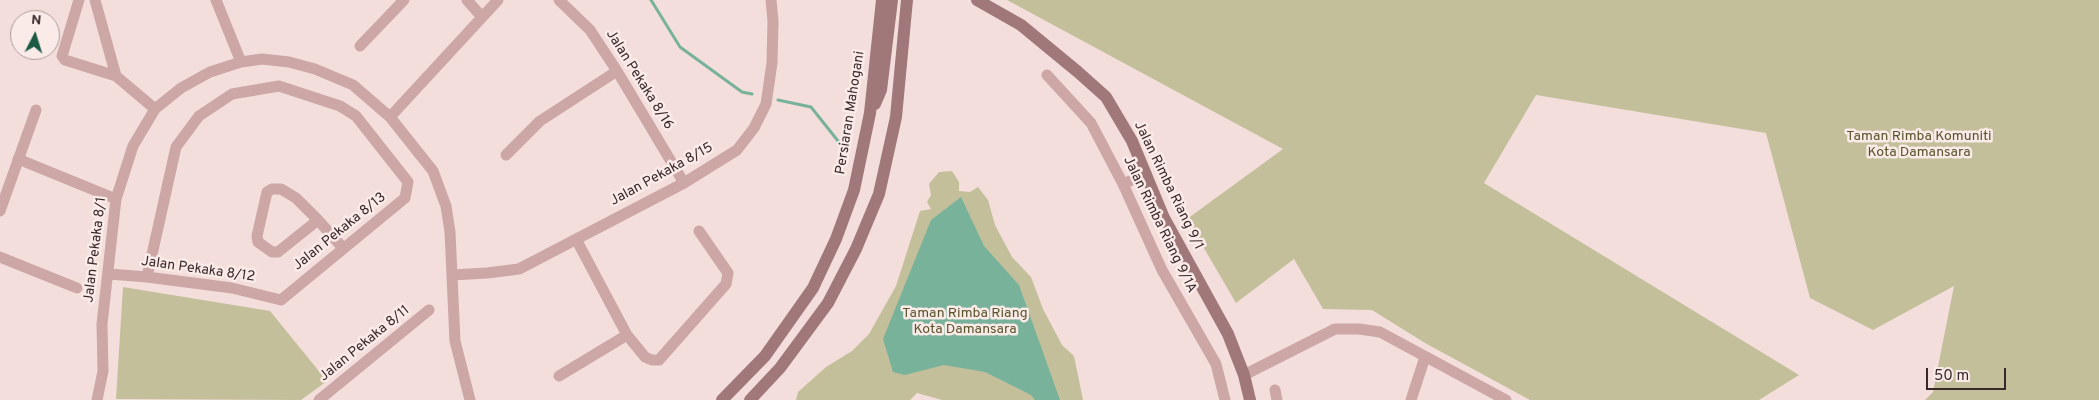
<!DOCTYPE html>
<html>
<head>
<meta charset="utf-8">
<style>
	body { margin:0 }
	#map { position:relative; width:2099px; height:400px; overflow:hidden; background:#f3dedb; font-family:Overpass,sans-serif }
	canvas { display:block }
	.north { position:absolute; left:10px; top:10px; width:50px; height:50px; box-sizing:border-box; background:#faeae8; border:1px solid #ac9c9c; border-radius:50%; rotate:5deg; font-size:14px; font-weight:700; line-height:20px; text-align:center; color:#382829 }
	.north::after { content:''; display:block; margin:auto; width:18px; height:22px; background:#1b5b44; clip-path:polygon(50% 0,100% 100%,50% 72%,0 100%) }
	.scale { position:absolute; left:1926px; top:368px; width:80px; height:22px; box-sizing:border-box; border:2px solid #382829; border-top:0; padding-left:6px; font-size:15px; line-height:18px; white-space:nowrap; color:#382829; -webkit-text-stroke:4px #faeae8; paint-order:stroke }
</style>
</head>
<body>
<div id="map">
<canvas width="2099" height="400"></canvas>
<div class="north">N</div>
<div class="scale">50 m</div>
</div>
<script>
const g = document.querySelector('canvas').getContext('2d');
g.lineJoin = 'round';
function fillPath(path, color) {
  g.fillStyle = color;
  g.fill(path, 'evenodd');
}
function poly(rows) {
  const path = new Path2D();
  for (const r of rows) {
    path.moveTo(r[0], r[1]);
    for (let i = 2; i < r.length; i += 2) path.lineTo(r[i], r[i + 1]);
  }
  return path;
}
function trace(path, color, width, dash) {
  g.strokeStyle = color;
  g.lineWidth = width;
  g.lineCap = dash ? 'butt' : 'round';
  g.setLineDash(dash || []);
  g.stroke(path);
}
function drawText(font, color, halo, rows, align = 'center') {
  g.font = font + ' Overpass,sans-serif';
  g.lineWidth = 5;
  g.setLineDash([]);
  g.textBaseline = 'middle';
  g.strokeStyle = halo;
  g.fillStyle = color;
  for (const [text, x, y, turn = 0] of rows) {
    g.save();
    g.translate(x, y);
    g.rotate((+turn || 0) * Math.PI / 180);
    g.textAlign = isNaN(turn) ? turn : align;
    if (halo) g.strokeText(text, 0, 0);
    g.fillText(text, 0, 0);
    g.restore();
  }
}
const green = poly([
	[1007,0,2099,0,2099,400,1925,400,1933,392,1954,286,1873,330,1810,298,1766,133,1536,95,1484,183,1799,375,1759,400,1530,400,1425,343,1372,310,1323,309,1294,259,1236,303,1187,219,1283,149],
	[952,171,959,182,959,191,970,192,978,187,988,200,995,225,1012,257,1031,277,1043,309,1062,345,1074,356,1083,400,942,400,917,393,910,400,796,400,798,392,826,367,852,351,869,334,896,286,920,211,931,209,927,202,931,195,929,184,939,172],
	[123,287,270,311,327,381,301,400,116,399]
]);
const water = poly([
	[961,197,984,246,1019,285,1060,400,1035,400,1031,395,985,372,944,365,905,375,893,372,883,339,931,220]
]);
const stream = poly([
	[651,0,680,47,742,92,752,94],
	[778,100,811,107,842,146]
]);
const street = poly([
	[79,0,62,56,65,60,116,76,155,109],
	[95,0,116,76],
	[216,0,241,62],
	[467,0,482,17],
	[559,0,590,30,617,71,684,183],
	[360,46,404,0],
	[1047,75,1091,123,1123,184,1162,270,1216,364,1225,400],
	[390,117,498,0],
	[506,155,540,121,617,71],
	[18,159,116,199],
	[1123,184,1146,174],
	[0,211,36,110],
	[318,220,278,252,272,252,258,242,257,236,267,192,272,189,281,189,296,198,318,220,343,248],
	[576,239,627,335,645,357,652,360,659,360,726,284,728,273,699,231],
	[0,257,77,288],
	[109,274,147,277,232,288,281,300,405,198,408,182,356,116,340,106,279,86,232,94,199,116,176,147,147,277],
	[452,275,487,273,519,269,684,183,737,150,754,128,766,104,772,63,773,21,771,0],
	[1244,375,1335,329,1359,329,1380,332,1506,400],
	[559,376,627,335],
	[1275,390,1277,400],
	[97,400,103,371,102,324,116,199,133,146,155,109,181,88,210,72,241,62,262,59,289,62,315,69,353,85,390,117,433,171,446,206,450,232,455,341,470,400],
	[319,400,429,310],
	[1411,400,1425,357]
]);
const secondary = poly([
	[977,0,1021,25,1078,72,1106,97,1132,141,1164,218,1228,334,1244,375,1250,400],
	[875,104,881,90,892,0],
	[722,400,765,356,813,288,836,239,854,190,870,113,882,0],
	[750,400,780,368,828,303,856,249,879,194,896,117,907,0]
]);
const streetNames = [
	["Jalan Pekaka 8/16",639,80,58],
	["Persiaran Mahogani",851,113,-81],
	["Jalan Pekaka 8/15",662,175,-29],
	["Jalan Rimba Riang 9/1",1168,186,64],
	["Jalan Rimba Riang 9/1A",1159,225,64],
	["Jalan Pekaka 8/13",340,232,-39],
	["Jalan Pekaka 8/1",96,250,-83],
	["Jalan Pekaka 8/12",198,270,8],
	["Jalan Pekaka 8/11",365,344,-39]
];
const parkNames = [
	["Taman Rimba Komuniti",1919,137],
	["Kota Damansara",1919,153],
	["Taman Rimba Riang",965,314],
	["Kota Damansara",965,330]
];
fillPath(green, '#c3bf9a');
fillPath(water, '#79b29b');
trace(stream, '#79b29b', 3);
trace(street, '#cca7a6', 11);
trace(secondary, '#a0787a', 12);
drawText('14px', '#382829', '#faeae8', streetNames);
drawText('14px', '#57542a', '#faeae8', parkNames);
</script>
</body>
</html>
